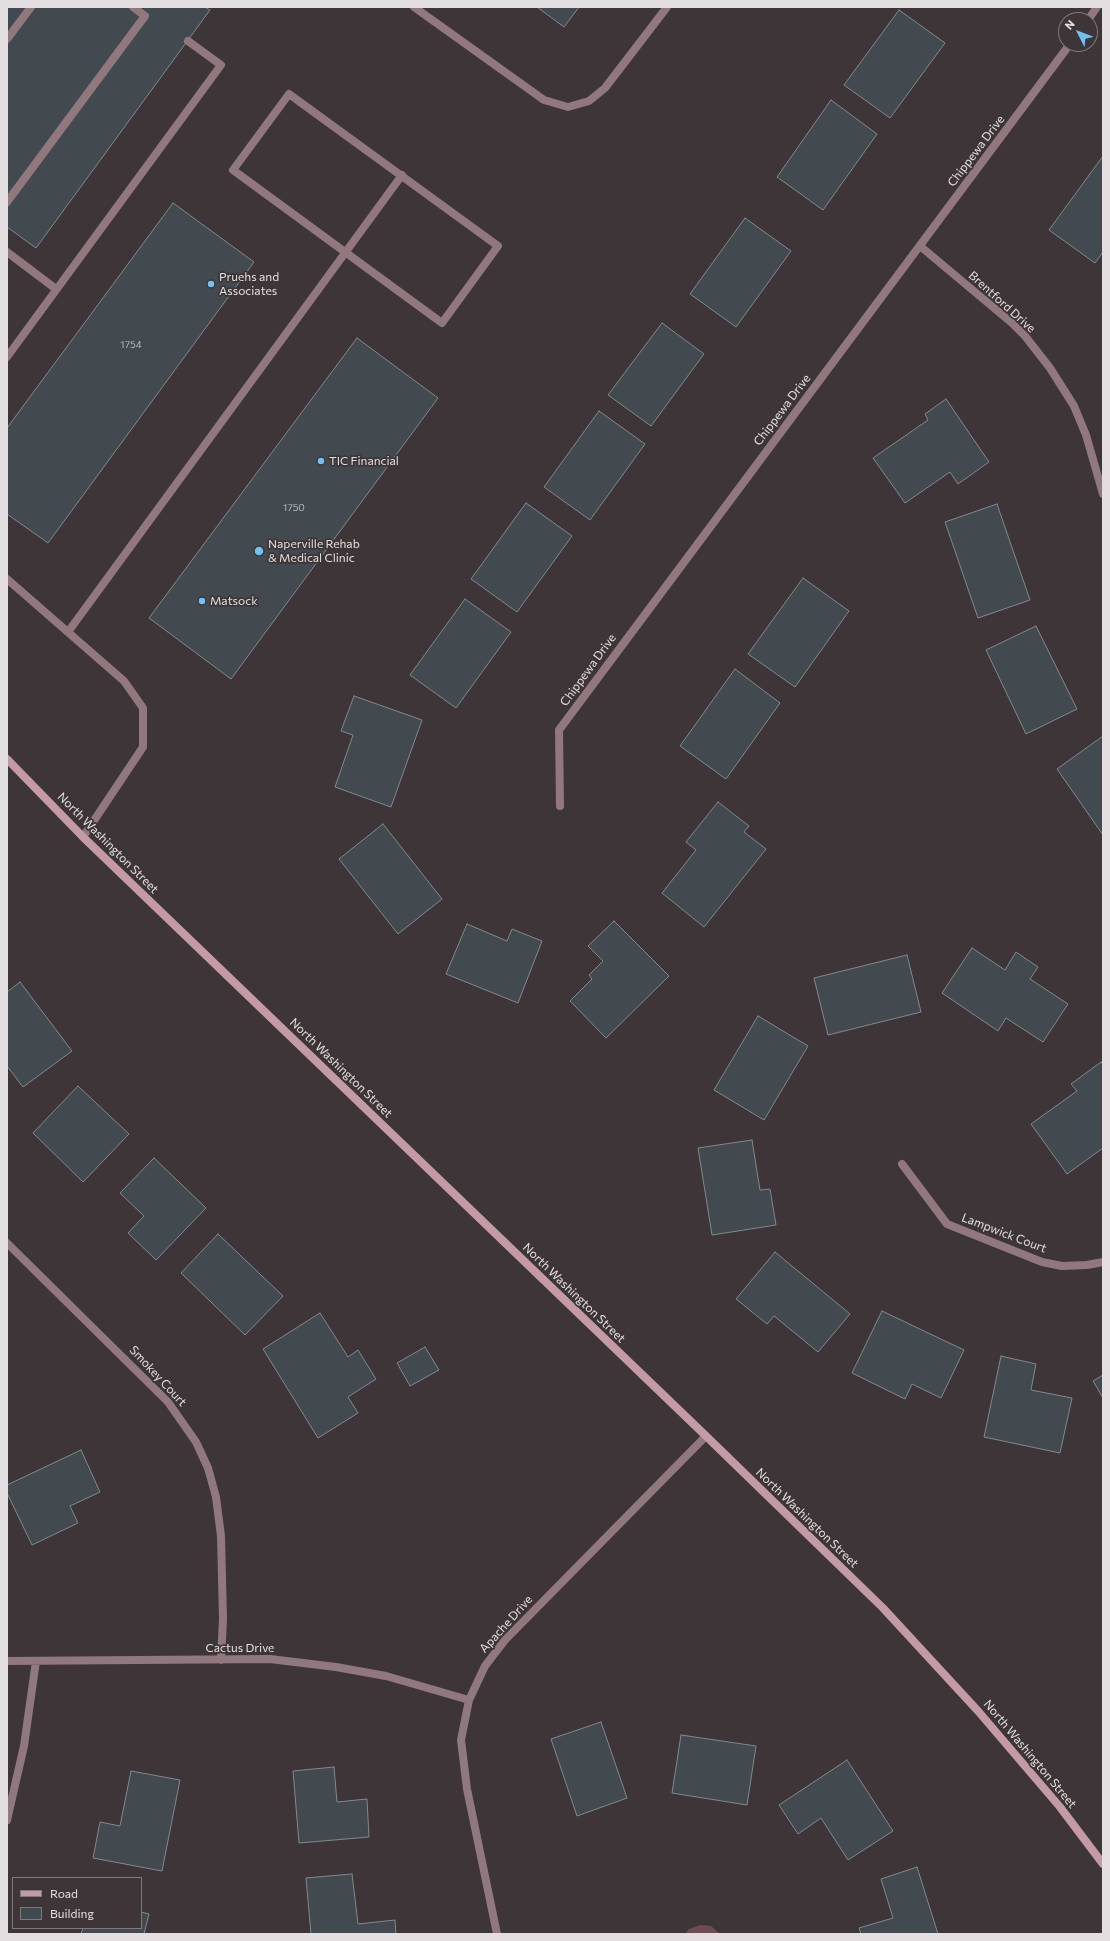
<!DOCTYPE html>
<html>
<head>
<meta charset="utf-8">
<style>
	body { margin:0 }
	#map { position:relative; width:1110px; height:1941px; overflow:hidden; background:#3d3537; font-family:Commissioner,sans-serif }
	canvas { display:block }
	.frame { position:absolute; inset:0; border:8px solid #e3dedf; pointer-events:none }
	.legend { position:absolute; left:12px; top:1877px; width:130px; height:52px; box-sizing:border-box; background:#3d3537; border:1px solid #7f797a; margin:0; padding:5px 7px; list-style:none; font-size:12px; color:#e3dedf }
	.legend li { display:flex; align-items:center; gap:8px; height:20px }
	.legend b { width:20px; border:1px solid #7f797a }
	.north { position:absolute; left:1058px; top:12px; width:40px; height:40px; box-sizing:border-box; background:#3d3537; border:1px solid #7f797a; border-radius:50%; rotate:312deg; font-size:11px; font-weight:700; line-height:16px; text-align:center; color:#e3dedf }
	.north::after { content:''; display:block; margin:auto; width:14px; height:18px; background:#72c1f5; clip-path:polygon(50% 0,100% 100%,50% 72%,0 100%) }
</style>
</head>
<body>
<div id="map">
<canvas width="1110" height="1941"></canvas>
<div class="frame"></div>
<ul class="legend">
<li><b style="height:5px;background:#c49aa5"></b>Road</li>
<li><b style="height:11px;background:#434a4f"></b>Building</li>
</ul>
<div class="north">N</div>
</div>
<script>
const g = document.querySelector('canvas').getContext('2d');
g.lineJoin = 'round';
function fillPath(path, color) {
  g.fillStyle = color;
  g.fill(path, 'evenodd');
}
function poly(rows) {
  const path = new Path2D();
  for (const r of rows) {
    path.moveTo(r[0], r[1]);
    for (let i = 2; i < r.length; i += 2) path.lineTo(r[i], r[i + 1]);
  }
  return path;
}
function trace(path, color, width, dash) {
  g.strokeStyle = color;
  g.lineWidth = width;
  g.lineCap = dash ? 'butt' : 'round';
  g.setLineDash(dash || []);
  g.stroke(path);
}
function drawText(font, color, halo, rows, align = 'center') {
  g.font = font + ' Commissioner,sans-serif';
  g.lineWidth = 3.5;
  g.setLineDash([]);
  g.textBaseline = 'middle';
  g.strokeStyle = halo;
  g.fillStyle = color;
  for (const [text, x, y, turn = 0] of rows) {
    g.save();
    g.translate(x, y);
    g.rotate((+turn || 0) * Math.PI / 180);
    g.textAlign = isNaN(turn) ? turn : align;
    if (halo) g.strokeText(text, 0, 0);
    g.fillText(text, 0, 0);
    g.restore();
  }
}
const green = poly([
	[700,1925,711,1926,720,1934,685,1934,689,1929]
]);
const building = poly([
	[7,7,205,7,210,10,36,248,7,227,7,7],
	[537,7,579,7,564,27,537,7],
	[899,10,945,43,890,118,844,85,899,10],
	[831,100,877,134,823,210,777,177,831,100],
	[1103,156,1103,252,1095,263,1049,230,1103,156],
	[173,203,254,262,48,543,7,514,7,428,173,203],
	[745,218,791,251,736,327,690,294,745,218],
	[662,323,704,354,651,426,608,395,662,323],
	[357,338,438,398,231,679,149,618,357,338],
	[946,399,989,462,958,484,950,472,905,503,873,458,928,420,925,414,946,399],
	[599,411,645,444,590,520,544,487,599,411],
	[526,503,572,536,517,612,471,579,526,503],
	[997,504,1030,600,978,618,945,522,997,504],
	[803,578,849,611,795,687,748,654,803,578],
	[465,599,511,632,456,708,410,675,465,599],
	[1036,626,1077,709,1026,734,986,650,1036,626],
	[735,669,780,703,726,779,680,746,735,669],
	[354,696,422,720,391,807,335,787,353,735,341,731,354,696],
	[1103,736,1103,835,1057,769,1103,736],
	[718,802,749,826,744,832,766,849,704,927,662,893,696,850,686,842,718,802],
	[383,824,442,899,398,934,339,859,383,824],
	[614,921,669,976,606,1038,570,1001,592,979,589,975,603,961,588,946,614,921],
	[467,924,507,941,512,929,542,941,518,1003,446,974,467,924],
	[972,948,1005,970,1016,952,1038,967,1030,979,1068,1004,1043,1042,1006,1018,998,1031,942,993,972,948],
	[907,955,921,1012,828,1035,814,978,907,955],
	[20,982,72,1051,23,1087,7,1066,7,992,20,982],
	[758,1016,808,1046,764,1120,714,1090,758,1016],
	[1101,1062,1103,1065,1103,1148,1067,1174,1031,1124,1077,1091,1071,1084,1101,1062],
	[78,1086,129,1134,83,1182,33,1133,78,1086],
	[752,1140,760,1190,770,1189,776,1225,712,1235,698,1148,752,1140],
	[154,1158,206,1208,156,1260,128,1233,144,1216,120,1193,154,1158],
	[218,1234,283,1296,245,1335,181,1273,218,1234],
	[775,1252,850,1314,818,1352,774,1316,767,1324,736,1299,775,1252],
	[882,1311,964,1350,941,1398,912,1384,905,1399,852,1373,882,1311],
	[320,1313,348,1357,358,1350,376,1379,348,1397,358,1413,318,1438,263,1349,320,1313],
	[425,1347,439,1370,410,1386,397,1363,425,1347],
	[1001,1356,1036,1364,1031,1390,1072,1398,1060,1453,984,1437,1001,1356],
	[1103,1375,1103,1398,1093,1381,1103,1375],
	[81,1450,100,1492,70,1506,78,1523,32,1545,7,1493,7,1485,81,1450],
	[601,1722,627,1798,577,1816,551,1739,601,1722],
	[681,1735,756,1746,747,1805,672,1793,681,1735],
	[847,1760,893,1831,848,1860,821,1818,798,1834,779,1805,847,1760],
	[334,1767,337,1802,367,1799,369,1837,299,1843,293,1771,334,1767],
	[131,1771,180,1780,162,1871,93,1858,100,1822,120,1826,131,1771],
	[917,1867,938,1934,861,1934,859,1928,893,1918,881,1879,917,1867],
	[352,1874,358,1924,395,1920,396,1934,311,1934,306,1878,352,1874],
	[141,1912,149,1914,144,1934,81,1934,83,1928,141,1928,141,1912]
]);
const lane = poly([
	[414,7,544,100,568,107,589,101,605,88,667,7],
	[7,39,31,7],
	[289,94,498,246,442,323,233,170,289,94],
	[7,202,145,16,133,7],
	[7,252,56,289],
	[7,357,221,65,188,41],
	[7,579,124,681,143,708,143,747,83,837],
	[68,632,402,175]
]);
const street = poly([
	[1088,20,1097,7],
	[920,246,1012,323,1025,336,1050,368,1074,406,1086,435,1103,494],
	[560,806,559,730,1070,44],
	[902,1164,947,1224,1042,1262,1062,1266,1087,1265,1103,1262],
	[7,1243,168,1402,196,1442,208,1468,216,1497,221,1536,223,1619,221,1660],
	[7,1661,270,1659,336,1667,386,1676,469,1700],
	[7,1820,24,1746,36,1661],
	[497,1934,467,1789,461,1740,469,1700,485,1666,505,1640,706,1436]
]);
const secondary = poly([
	[7,759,83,837,706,1436,883,1608,978,1711,1060,1807,1103,1864]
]);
const markers = [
	[211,284,4,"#72c1f5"],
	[321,461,4,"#72c1f5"],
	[259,551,5,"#72c1f5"],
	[202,601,4,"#72c1f5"]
];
const numberNames = [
	["1754",131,345],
	["1750",294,508]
];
const streetNames = [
	["Chippewa Drive",976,151,-53],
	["Brentford Drive",1002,302,42],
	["Chippewa Drive",782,410,-53],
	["Chippewa Drive",588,670,-54],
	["North Washington Street",108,843,45],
	["North Washington Street",341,1068,44],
	["Lampwick Court",1004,1233,21],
	["North Washington Street",574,1293,44],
	["Smokey Court",158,1376,47],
	["North Washington Street",807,1518,44],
	["Apache Drive",506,1624,-48],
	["Cactus Drive",240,1648],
	["North Washington Street",1030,1754,50]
];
const poiNames = [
	["Pruehs and",219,277],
	["Associates",219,291],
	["TIC Financial",329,461],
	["Naperville Rehab",268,544],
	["& Medical Clinic",268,558],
	["Matsock",210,601]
];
fillPath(green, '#6d4c54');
fillPath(building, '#434a4f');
trace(building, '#81898f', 1);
trace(lane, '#91777e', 8);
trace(street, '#91777e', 8);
trace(secondary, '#c49aa5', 8);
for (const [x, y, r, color] of markers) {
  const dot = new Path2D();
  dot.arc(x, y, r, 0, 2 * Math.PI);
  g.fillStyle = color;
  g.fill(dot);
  trace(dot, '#3d3537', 1.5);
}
drawText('10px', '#bbb9bb', null, numberNames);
drawText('12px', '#e3dedf', '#3d3537', streetNames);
drawText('12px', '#e3dedf', '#3d3537', poiNames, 'left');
</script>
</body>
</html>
